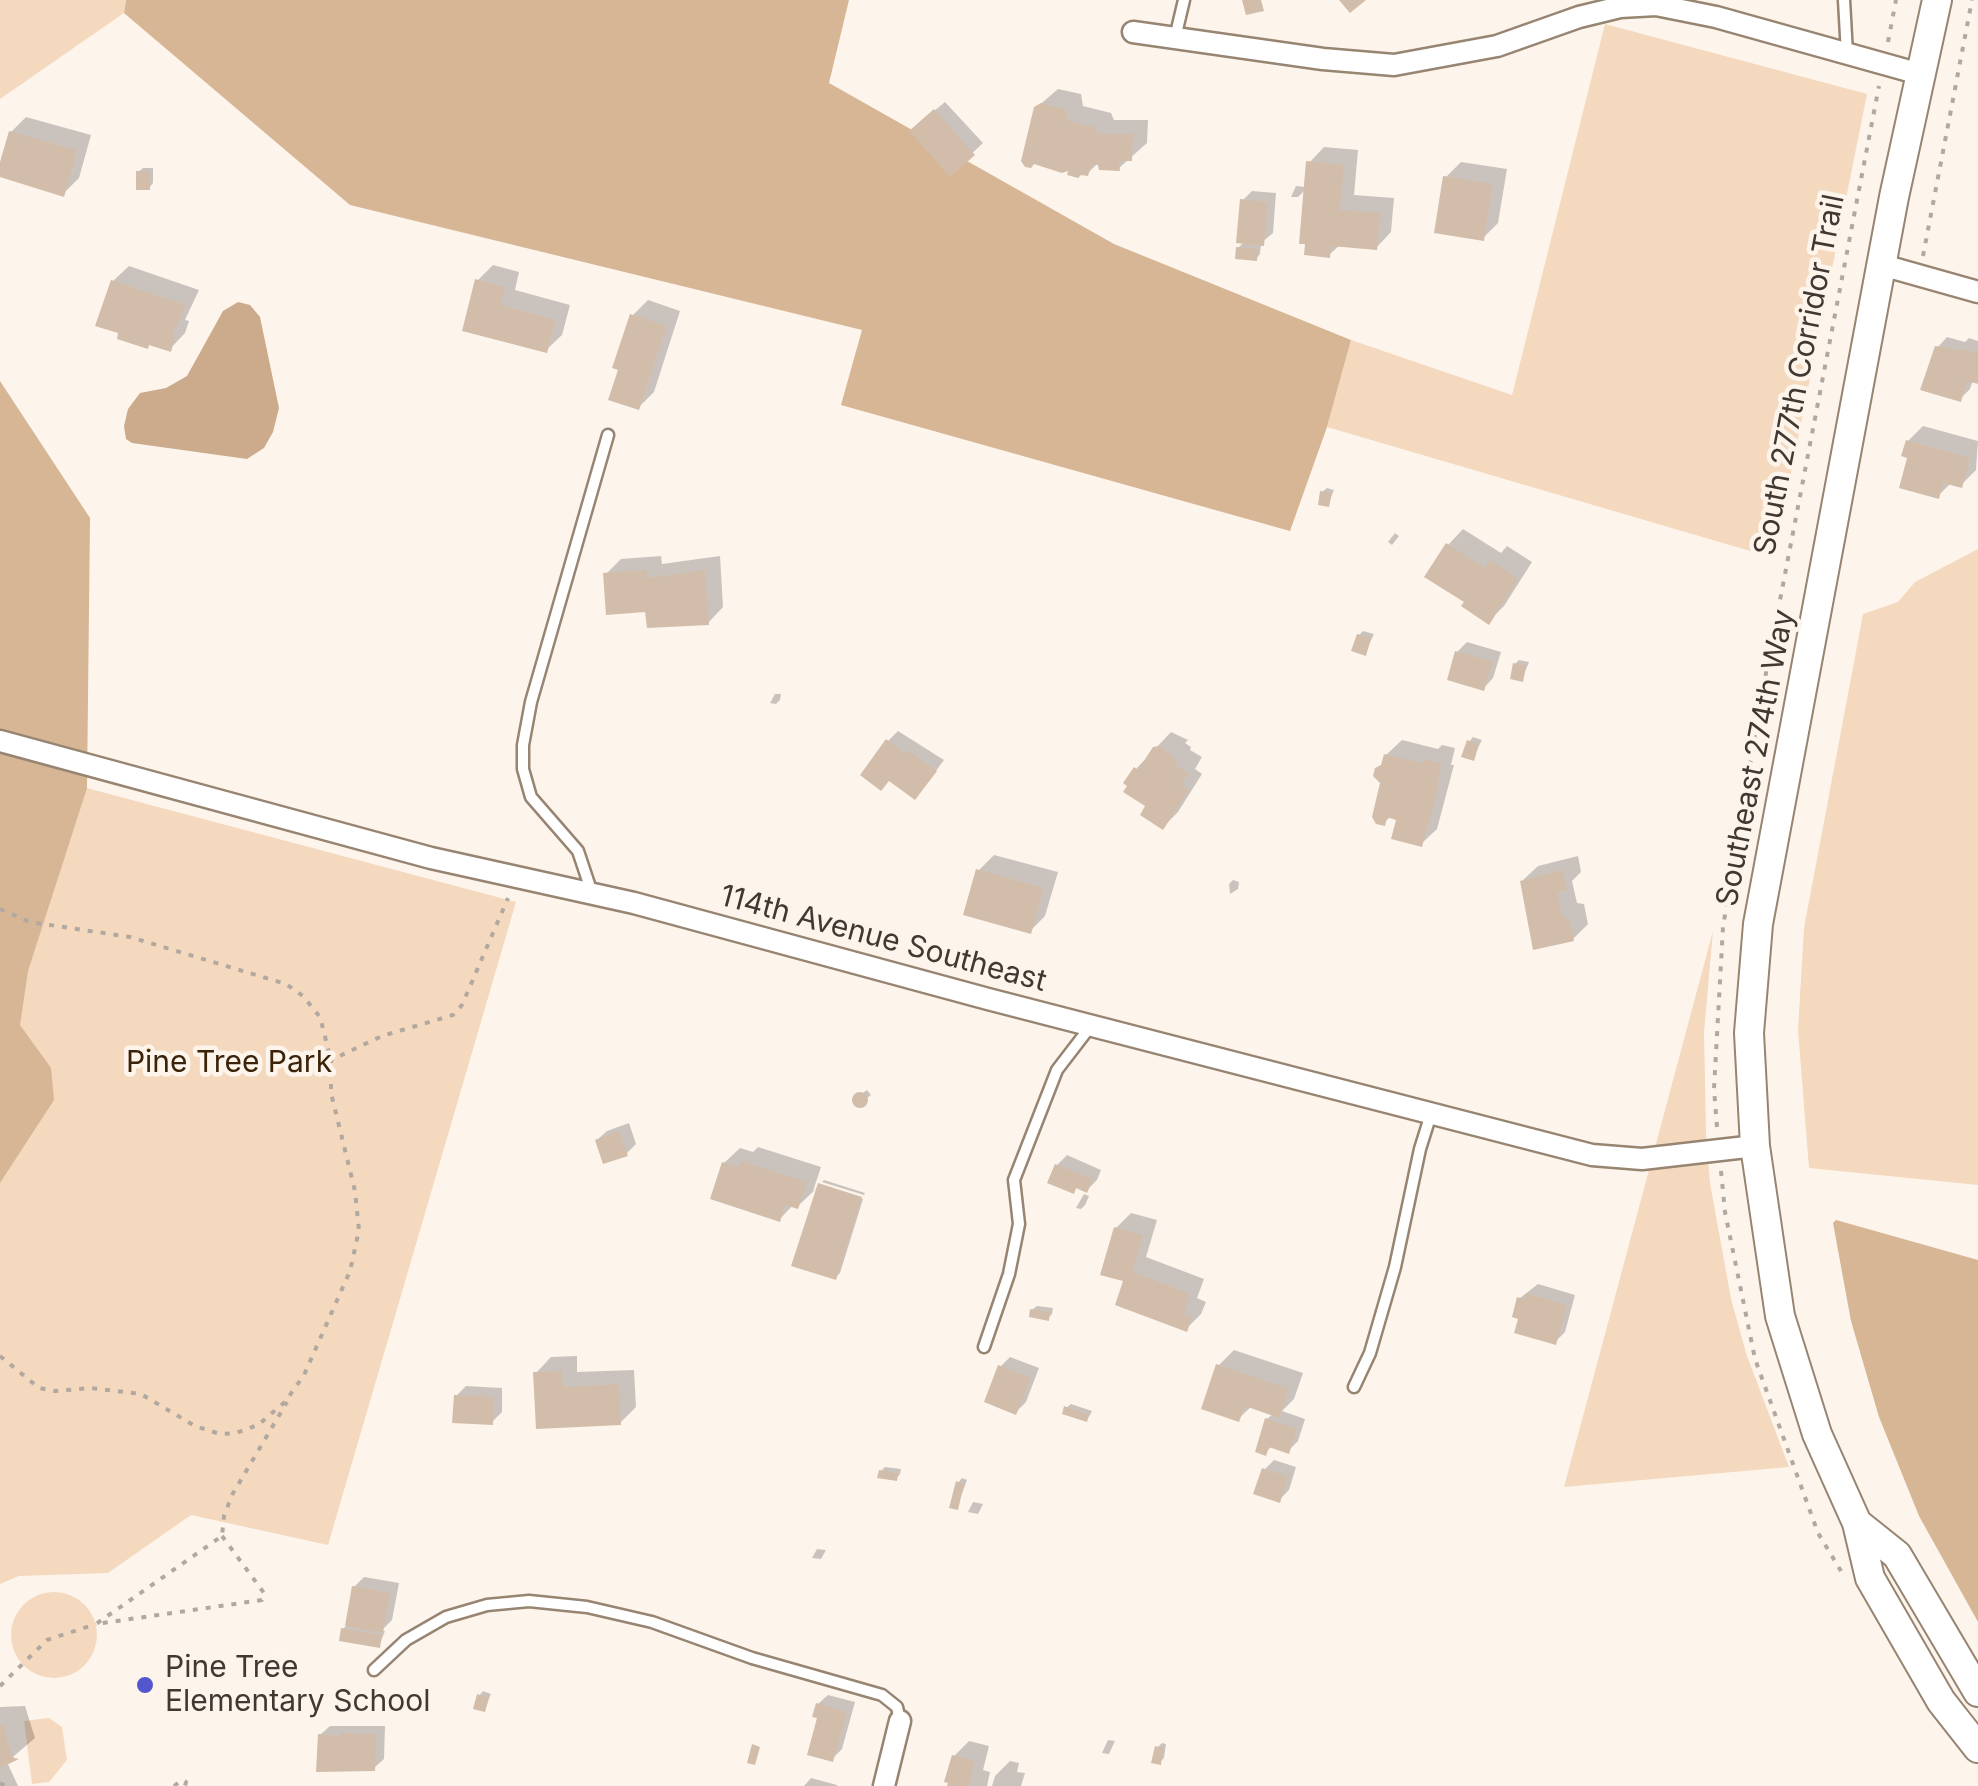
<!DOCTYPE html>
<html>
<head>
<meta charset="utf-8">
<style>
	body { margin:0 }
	canvas { display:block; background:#fdf4ec }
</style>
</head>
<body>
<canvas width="1978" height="1786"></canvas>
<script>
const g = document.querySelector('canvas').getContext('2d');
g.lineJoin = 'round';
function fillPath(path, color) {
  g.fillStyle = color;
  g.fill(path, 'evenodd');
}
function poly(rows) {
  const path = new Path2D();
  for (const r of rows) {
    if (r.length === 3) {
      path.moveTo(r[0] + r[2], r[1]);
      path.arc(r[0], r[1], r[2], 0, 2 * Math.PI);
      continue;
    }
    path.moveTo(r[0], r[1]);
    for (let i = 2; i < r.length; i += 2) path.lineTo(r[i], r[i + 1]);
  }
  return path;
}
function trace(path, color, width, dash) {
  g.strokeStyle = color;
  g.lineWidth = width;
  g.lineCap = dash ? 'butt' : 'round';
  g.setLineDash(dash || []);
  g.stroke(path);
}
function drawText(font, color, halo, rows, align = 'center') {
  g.font = font + ' Inter,sans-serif';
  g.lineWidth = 9;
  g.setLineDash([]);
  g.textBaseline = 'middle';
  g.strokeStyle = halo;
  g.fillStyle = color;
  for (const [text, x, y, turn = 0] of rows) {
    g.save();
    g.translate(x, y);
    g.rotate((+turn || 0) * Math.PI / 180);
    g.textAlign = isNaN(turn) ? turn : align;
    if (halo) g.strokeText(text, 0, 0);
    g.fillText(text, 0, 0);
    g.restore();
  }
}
const green = poly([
	[0,0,126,0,124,13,0,99],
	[1605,24,1867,94,1774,558,1327,427,1351,340,1512,395],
	[1978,549,1978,1185,1809,1168,1798,1030,1804,928,1863,614,1898,602,1915,582],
	[0,765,516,902,328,1545,191,1515,108,1573,19,1576,0,1584],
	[1713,931,1704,1032,1706,1132,1710,1183,1731,1299,1747,1356,1789,1467,1564,1487],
	[54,1635,43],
	[49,1718,62,1727,67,1760,49,1782,32,1784,24,1721]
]);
const forest = poly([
	[126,0,849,0,829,83,1114,244,1351,340,1327,427,1290,531,841,405,862,330,350,205,124,13],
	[0,381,90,518,87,788,28,971,20,1025,51,1068,54,1100,0,1183],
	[1836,1220,1978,1260,1978,1622,1919,1516,1879,1417,1851,1321,1833,1223]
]);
const water = poly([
	[238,302,250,305,260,317,279,408,273,432,264,448,247,459,132,443,126,439,124,426,128,409,140,393,166,388,187,376,223,311]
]);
const shadow = poly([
	[1058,89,1081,94,1083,106,1111,113,1114,120,1148,120,1147,143,1119,168,1100,161,1087,174,1036,108],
	[945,102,983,143,950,174,922,121],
	[26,117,91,135,79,178,63,194,0,174,11,132],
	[1324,147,1358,150,1354,195,1394,198,1391,232,1376,248,1340,245,1329,255,1306,189,1298,197,1291,197,1296,186,1306,187,1309,163],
	[1461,162,1507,169,1498,223,1483,238,1446,177],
	[143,168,153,168,153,183,149,188,138,172],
	[1252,191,1276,193,1273,233,1261,243,1260,254,1256,259,1238,248,1245,241,1242,201],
	[493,265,519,272,515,290,570,305,562,335,546,350,465,329,477,281],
	[129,266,199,290,185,320,189,321,185,333,170,349,113,281],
	[648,300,680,311,654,392,639,407,632,316],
	[1947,337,1965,342,1969,338,1978,341,1978,381,1973,380,1970,389,1960,399,1938,347],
	[1923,426,1978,441,1976,470,1961,485,1952,482,1938,496,1910,456,1908,441],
	[1327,488,1334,490,1328,504,1322,492],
	[1463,529,1501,553,1507,546,1532,562,1504,606,1489,621,1467,601,1448,545],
	[1395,533,1399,536,1392,545,1388,542],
	[661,556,662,564,720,556,723,607,708,623,606,574,621,559],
	[1363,631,1374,634,1365,653,1359,635],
	[1467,642,1501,652,1493,678,1484,688,1457,652],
	[1519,660,1529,662,1522,679,1515,664],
	[775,694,781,694,780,700,776,704,770,703],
	[898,731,944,760,924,787,888,741],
	[1171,732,1188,740,1185,743,1191,747,1190,750,1202,757,1195,769,1202,774,1178,812,1163,827,1148,806,1136,769],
	[1473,737,1482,740,1473,758,1469,742],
	[1402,740,1438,749,1442,745,1455,748,1451,765,1454,765,1437,829,1421,844,1399,818,1391,816,1384,823,1384,762,1386,755],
	[994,855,1058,872,1045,916,1030,931,979,870],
	[1578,856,1581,872,1572,881,1577,903,1584,904,1588,924,1573,939,1522,881,1538,866],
	[1233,880,1239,882,1238,889,1230,894,1229,884],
	[867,1090,871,1095,858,1105,856,1098],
	[629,1123,636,1144,626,1154,597,1140,607,1131],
	[758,1147,821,1167,813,1191,819,1186,797,1207,793,1205,780,1219,724,1163,740,1148,753,1152],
	[1067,1155,1101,1170,1097,1180,1087,1190,1078,1187,1073,1191,1057,1165],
	[824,1180,865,1193,864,1195,822,1182],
	[819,1186,863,1199,840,1273,836,1277],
	[1084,1194,1089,1196,1085,1205,1081,1209,1076,1208],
	[1131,1213,1157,1220,1146,1257,1204,1279,1197,1298,1206,1302,1201,1314,1186,1329,1127,1280,1116,1228],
	[1538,1284,1575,1295,1565,1332,1555,1342,1520,1298],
	[1037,1306,1053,1308,1052,1314,1048,1318,1032,1310],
	[1234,1350,1303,1373,1294,1399,1282,1411,1305,1419,1298,1441,1288,1451,1272,1446,1265,1453,1267,1419,1274,1413,1252,1406,1238,1419,1218,1366],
	[577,1356,577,1372,634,1370,636,1407,620,1423,536,1373,551,1357],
	[1010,1357,1039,1368,1026,1402,1016,1412,1000,1367],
	[466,1386,502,1388,502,1412,492,1422,456,1396],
	[1071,1404,1092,1411,1090,1415,1086,1420,1066,1408],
	[1274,1460,1296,1467,1289,1490,1279,1500,1264,1470],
	[885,1467,901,1469,900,1474,896,1479,881,1471],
	[962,1478,967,1480,957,1507,958,1483],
	[973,1502,983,1504,978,1514,968,1512],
	[817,1549,826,1550,821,1559,812,1558],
	[364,1577,399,1583,392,1620,381,1631,385,1631,379,1646,343,1629,347,1625,354,1587],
	[483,1691,491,1694,484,1710,479,1696],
	[828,1695,855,1702,842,1749,832,1759,818,1704],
	[25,1706,35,1738,7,1762,18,1786,0,1786,0,1707],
	[330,1726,385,1726,384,1759,374,1768,320,1735],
	[1108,1740,1115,1741,1109,1754,1102,1753],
	[969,1741,989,1746,983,1770,990,1772,987,1786,948,1786,954,1756],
	[1162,1743,1166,1744,1164,1758,1160,1762,1158,1747],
	[1010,1761,1019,1763,1017,1772,1025,1773,1021,1786,992,1786,995,1776],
	[811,1778,837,1785,837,1786,804,1786]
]);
const building = poly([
	[1242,0,1261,0,1264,11,1246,15],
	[1339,0,1366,0,1350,13],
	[1041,103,1066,109,1068,121,1096,128,1098,134,1133,134,1132,161,1119,161,1120,171,1099,170,1098,165,1091,165,1088,176,1081,175,1078,178,1067,175,1068,171,1062,173,1034,164,1031,168,1025,167,1021,161,1034,107],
	[934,109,975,155,950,177,909,131],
	[9,131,77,150,64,197,0,177,0,162],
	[1306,161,1344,165,1340,210,1380,213,1377,250,1331,246,1330,258,1304,255,1305,244,1299,244],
	[136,171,150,171,150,190,136,190],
	[1443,176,1493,184,1484,241,1434,233],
	[1240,199,1268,202,1264,246,1236,243],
	[1236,247,1258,249,1257,261,1235,259],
	[475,279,505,287,501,305,556,320,547,353,462,331],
	[111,280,186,305,172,336,175,337,171,352,149,345,148,349,117,339,118,333,95,326],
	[630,314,667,326,639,410,608,400,618,370,612,368],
	[1935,346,1978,352,1978,384,1967,381,1961,402,1920,390],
	[1906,440,1970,458,1962,488,1943,483,1939,499,1899,488,1907,458,1901,456],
	[1320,491,1332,493,1329,507,1318,505],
	[1446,543,1485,568,1490,560,1518,579,1489,625,1461,606,1464,602,1424,577],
	[647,570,647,578,705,570,709,625,647,628,645,612,606,615,603,573],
	[1357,634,1371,638,1366,656,1351,651],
	[1455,651,1493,662,1484,691,1447,680],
	[1513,663,1526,666,1523,682,1510,679],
	[886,739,905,754,908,750,937,771,915,800,889,781,881,791,860,775],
	[1467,740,1479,744,1474,761,1461,757],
	[1159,746,1175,757,1172,759,1178,763,1176,766,1189,773,1181,785,1189,790,1163,830,1140,815,1145,806,1123,792,1127,786,1123,783,1134,767,1138,770,1153,747],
	[1384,754,1421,763,1424,759,1442,764,1437,780,1440,780,1422,847,1391,839,1396,820,1387,817,1385,826,1376,824,1372,817,1380,783,1373,776,1375,768,1381,765],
	[976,869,1044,888,1031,934,963,915],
	[1563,870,1567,890,1557,892,1562,917,1569,918,1574,941,1533,950,1520,881],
	[860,1100,8],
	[619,1131,628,1156,603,1164,595,1140],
	[741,1161,807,1182,798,1209,785,1205,780,1222,710,1199,722,1162,739,1167],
	[1055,1164,1093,1179,1087,1193,1076,1188,1074,1194,1047,1183],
	[818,1183,862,1197,836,1280,791,1266],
	[1114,1227,1143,1235,1133,1272,1190,1294,1183,1314,1192,1317,1187,1332,1115,1305,1123,1281,1100,1275],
	[1526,1293,1567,1305,1556,1345,1514,1333,1518,1319,1512,1317,1517,1297,1524,1299],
	[1030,1309,1050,1312,1049,1321,1029,1317],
	[1216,1364,1289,1389,1279,1418,1245,1406,1239,1422,1201,1409],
	[998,1365,1031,1378,1016,1415,984,1402],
	[562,1371,563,1387,619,1384,621,1425,536,1429,533,1372],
	[454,1395,494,1397,493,1425,452,1423],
	[1064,1406,1089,1415,1087,1422,1062,1414],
	[1265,1418,1297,1429,1289,1454,1269,1447,1266,1456,1255,1452],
	[1262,1468,1288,1477,1280,1503,1253,1494],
	[879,1470,898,1473,897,1481,877,1478],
	[956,1481,964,1484,958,1510,949,1508],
	[352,1586,390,1593,383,1633,345,1626],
	[341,1628,382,1635,380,1648,339,1641],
	[477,1694,489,1698,485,1712,473,1709],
	[816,1703,847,1712,833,1762,807,1755,817,1718,812,1717],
	[5,1725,7,1743,14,1758,19,1759,0,1768,0,1726],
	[341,1733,376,1734,375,1771,316,1772,318,1734,341,1736],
	[752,1744,760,1747,755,1765,747,1763],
	[1155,1746,1163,1748,1161,1765,1151,1763],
	[952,1755,975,1761,969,1786,947,1786,948,1783,944,1782]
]);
const path = poly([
	[1888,42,1896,0],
	[1923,256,1972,0],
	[0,909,30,922,130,937,286,984,303,996,320,1017,331,1060],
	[1717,1127,1714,1089,1723,927,1760,704,1879,86],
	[1721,1171,1725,1212,1755,1359,1818,1533,1841,1571],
	[0,1356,39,1388,55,1391,91,1388,141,1394,195,1426,220,1434,236,1433,258,1425,285,1402,304,1375,350,1271,359,1230,355,1191,331,1093,331,1060,382,1036,453,1015,462,1005,508,898],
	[222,1536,264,1593,262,1600,96,1624,222,1536,224,1516,232,1495,287,1402],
	[0,1686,47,1640,96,1624],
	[0,1783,6,1786],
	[174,1786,182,1780,186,1782,185,1786]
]);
const service = poly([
	[1844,0,1847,54],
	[1175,38,1184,0],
	[592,893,578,851,531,797,523,769,523,745,531,702,608,435],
	[984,1347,1009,1274,1019,1224,1014,1180,1057,1070,1090,1027],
	[1354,1387,1370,1353,1395,1267,1420,1149,1431,1114],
	[374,1670,406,1640,446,1617,487,1605,529,1601,587,1607,652,1622,752,1658,882,1695,897,1707,900,1721]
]);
const minor = poly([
	[1133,32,1323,59,1394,65,1497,46,1579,17,1620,7,1656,5,1716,17,1920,74],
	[1882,265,1978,292],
	[0,741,431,858,634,903,988,999,1592,1155,1642,1159,1755,1146],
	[884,1786,900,1721]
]);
const secondary = poly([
	[1937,0,1894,197,1758,924,1749,1033,1755,1146,1780,1316,1817,1434,1857,1523,1870,1578,1941,1701,1978,1748],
	[1857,1523,1897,1555,1978,1692]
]);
const markers = [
	[145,1685,10,"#5456cd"]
];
const streetNames = [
	["South 277th Corridor Trail",1800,375,-79],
	["Southeast 274th Way",1756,758,-79],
	["114th Avenue Southeast",883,939,15]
];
const parkNames = [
	["Pine Tree Park",229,1063]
];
const poiNames = [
	["Pine Tree",165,1668],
	["Elementary School",165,1702]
];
fillPath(green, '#f4d9be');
fillPath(forest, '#d6b695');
fillPath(water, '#cbab8b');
fillPath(shadow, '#0003');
fillPath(building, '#d1bda9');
trace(service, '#978471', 15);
trace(minor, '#978471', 25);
trace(secondary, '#978471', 32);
trace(path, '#b1a8a0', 4, [5, 8]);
trace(service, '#fff', 10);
trace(minor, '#fff', 20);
trace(secondary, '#fff', 28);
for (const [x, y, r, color] of markers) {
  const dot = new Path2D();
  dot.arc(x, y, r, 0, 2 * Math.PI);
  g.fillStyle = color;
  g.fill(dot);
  trace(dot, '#fdf4ec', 4);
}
drawText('30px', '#413931', '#fdf4ec', streetNames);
drawText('30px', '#3a2308', '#fdf4ec', parkNames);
drawText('30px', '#413931', '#fdf4ec', poiNames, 'left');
</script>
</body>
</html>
